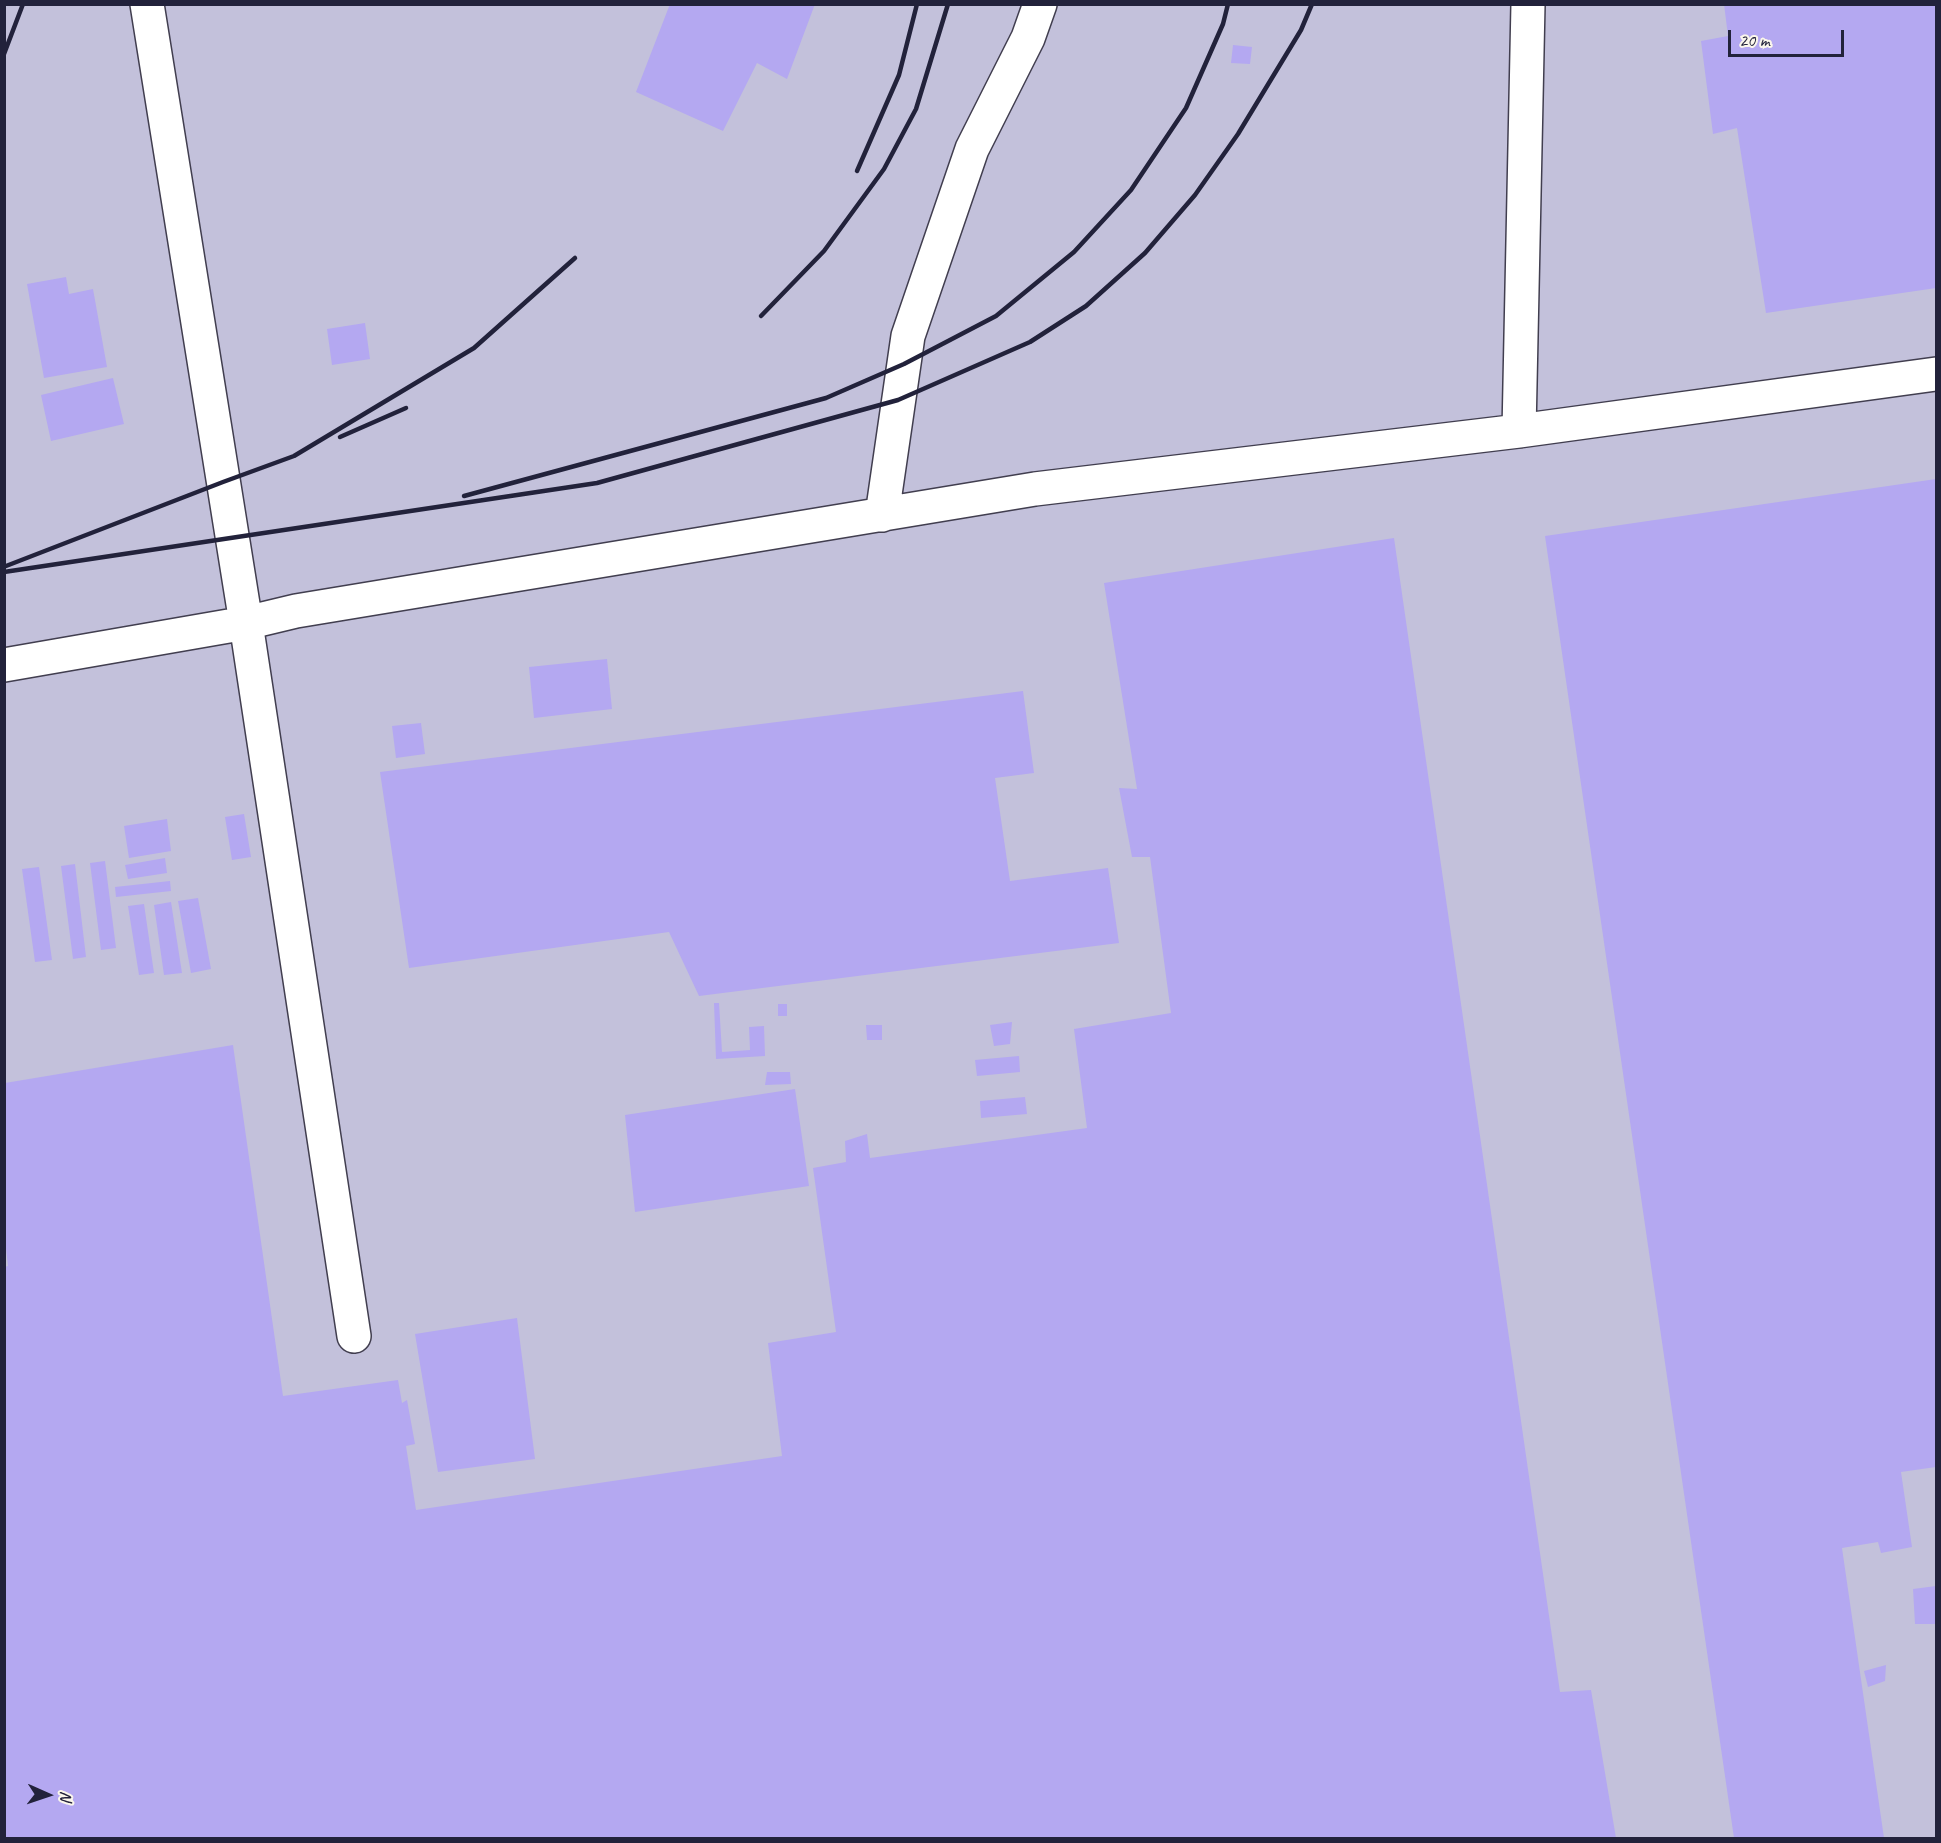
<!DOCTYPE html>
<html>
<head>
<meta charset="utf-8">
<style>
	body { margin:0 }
	#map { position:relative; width:1941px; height:1843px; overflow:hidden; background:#efdfbf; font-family:Caveat,sans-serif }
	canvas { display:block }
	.frame { position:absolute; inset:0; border:6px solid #22223b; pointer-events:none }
	.north { position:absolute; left:18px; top:1765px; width:60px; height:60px; -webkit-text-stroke:4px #fbf7ec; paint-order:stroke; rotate:93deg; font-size:16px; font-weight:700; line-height:24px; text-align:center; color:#22223b }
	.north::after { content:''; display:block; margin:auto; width:21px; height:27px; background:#22223b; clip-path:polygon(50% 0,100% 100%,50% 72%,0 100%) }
	.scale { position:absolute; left:1728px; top:30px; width:116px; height:27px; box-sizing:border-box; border:3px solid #22223b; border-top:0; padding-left:8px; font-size:18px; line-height:21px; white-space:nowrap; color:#22223b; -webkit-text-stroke:4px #fbf7ec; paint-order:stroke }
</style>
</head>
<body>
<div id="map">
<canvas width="1941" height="1843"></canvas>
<div class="frame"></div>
<div class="north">N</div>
<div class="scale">20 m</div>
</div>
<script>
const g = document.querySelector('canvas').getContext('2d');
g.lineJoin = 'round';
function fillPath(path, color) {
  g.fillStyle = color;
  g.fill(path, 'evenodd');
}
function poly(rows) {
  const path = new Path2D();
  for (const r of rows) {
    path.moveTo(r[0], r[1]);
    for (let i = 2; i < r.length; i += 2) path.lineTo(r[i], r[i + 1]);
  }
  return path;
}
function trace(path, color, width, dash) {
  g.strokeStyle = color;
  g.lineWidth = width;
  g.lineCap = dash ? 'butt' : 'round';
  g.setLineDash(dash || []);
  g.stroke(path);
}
const industrial = poly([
	[5,5,1936,5,1936,1838,5,1838]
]);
const building = poly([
	[670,4,815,4,787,79,757,63,723,131,636,92],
	[1724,4,1936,4,1936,288,1766,313,1737,128,1713,134,1701,41,1728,36],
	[1233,45,1252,47,1250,64,1231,63],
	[66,277,69,294,93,289,107,367,44,378,27,284],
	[365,323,370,359,332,365,327,329],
	[113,378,124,424,51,441,41,395],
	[1936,479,1936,1467,1901,1472,1912,1547,1881,1553,1878,1542,1842,1548,1884,1838,1734,1838,1545,536],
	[1394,538,1560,1692,1591,1690,1616,1838,4,1838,4,1267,8,1266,5,1240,5,1083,233,1045,283,1396,398,1380,402,1403,407,1400,415,1444,406,1446,416,1510,782,1456,768,1343,836,1332,813,1168,846,1162,845,1141,867,1134,870,1158,1087,1128,1074,1029,1171,1013,1150,857,1132,857,1119,788,1137,789,1104,583],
	[607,659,612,709,534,718,529,667],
	[1023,691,1034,773,995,778,1010,881,1108,868,1119,943,699,996,669,932,409,968,380,772],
	[421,723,425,754,396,758,392,726],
	[244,814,251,857,232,860,225,817],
	[167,819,171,851,129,858,124,826],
	[165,858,167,873,128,879,125,865],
	[105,861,116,948,101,950,90,863],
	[75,864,86,957,73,959,61,866],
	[39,867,52,960,35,962,22,869],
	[170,881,171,891,116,897,115,887],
	[198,898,211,969,191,973,178,901],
	[171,902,182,973,164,975,154,905],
	[144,904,154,973,139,975,128,906],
	[714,1003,719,1003,722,1052,750,1050,749,1027,764,1026,765,1056,716,1059],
	[778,1004,787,1004,787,1016,778,1016],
	[1012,1022,1010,1044,994,1046,990,1025],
	[866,1025,882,1025,882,1040,867,1040],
	[1019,1056,1020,1072,977,1076,975,1060],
	[767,1072,790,1072,791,1084,765,1085],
	[795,1089,809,1186,635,1212,625,1115],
	[1025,1097,1027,1114,981,1118,980,1101],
	[517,1318,535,1459,438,1472,415,1334],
	[1936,1586,1936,1624,1915,1624,1913,1589],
	[1886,1665,1885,1681,1868,1687,1864,1671]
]);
const minor = poly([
	[147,4,246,623,354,1336],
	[1519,431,1528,4],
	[882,515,908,336,972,149,1028,38,1040,4],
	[4,665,246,623,296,611,1035,489,1519,431,1936,374]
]);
const rail = poly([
	[4,54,23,4],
	[857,171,899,75,917,4],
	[761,316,824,251,884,169,916,109,948,4],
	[340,437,406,408],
	[464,496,826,398,904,364,996,316,1074,252,1131,190,1186,108,1223,24,1228,4],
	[6,566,223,482,294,456,474,348,575,258],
	[4,572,597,483,898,400,1030,342,1086,306,1145,253,1195,195,1238,134,1301,30,1312,4]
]);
fillPath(industrial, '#c3c1db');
fillPath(building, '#b4a8f1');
trace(minor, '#413e4f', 36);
trace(minor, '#fff', 33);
trace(rail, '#22223b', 4.5);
</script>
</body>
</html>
